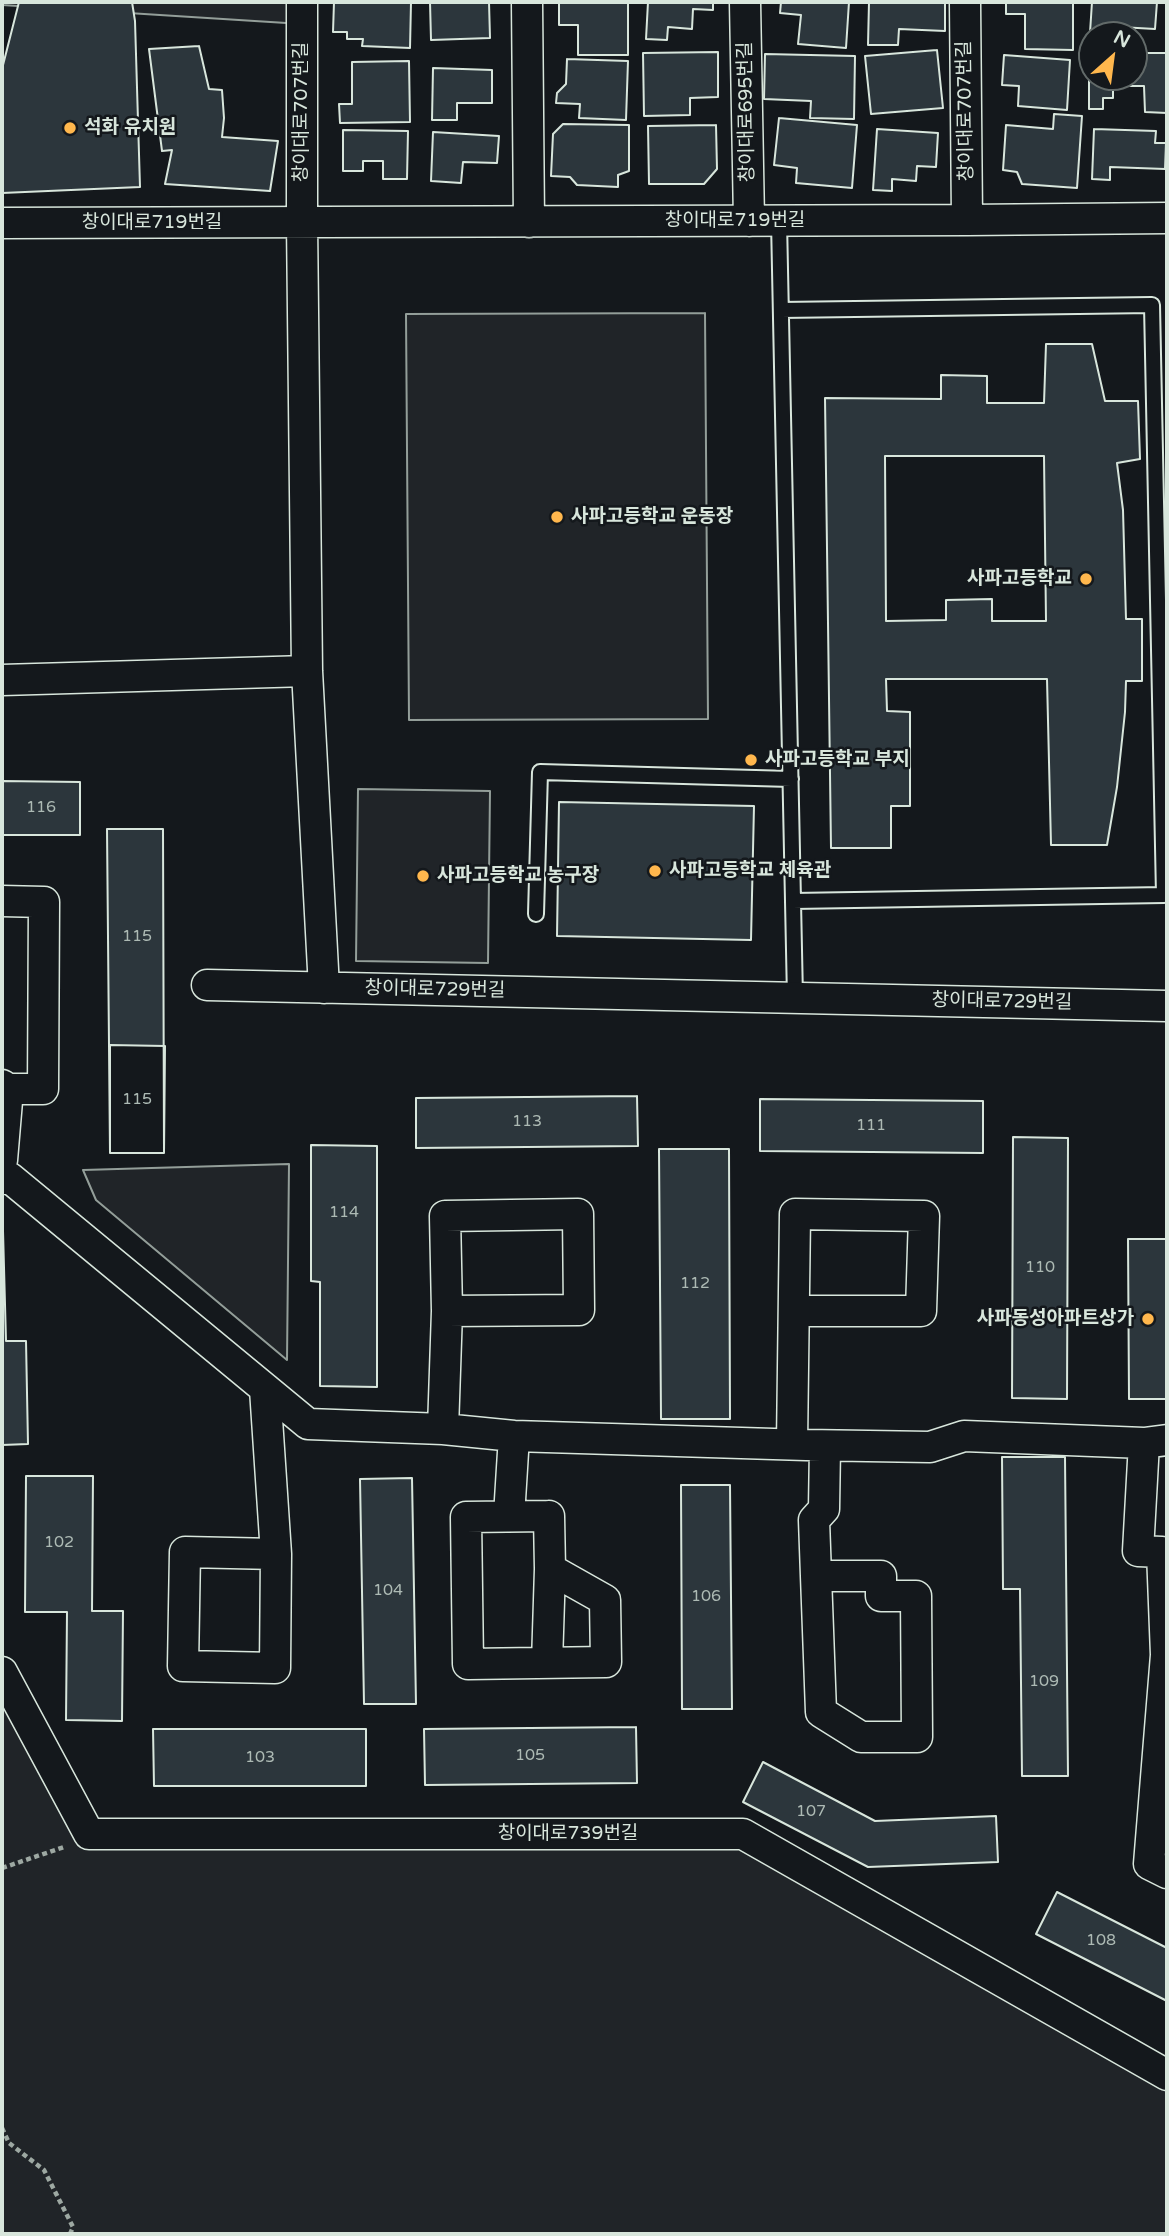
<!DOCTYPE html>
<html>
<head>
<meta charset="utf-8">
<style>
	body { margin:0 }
	#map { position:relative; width:1169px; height:2236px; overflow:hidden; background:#14181c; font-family:"Varela Round",sans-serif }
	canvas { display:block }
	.frame { position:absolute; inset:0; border:4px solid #d8e6dc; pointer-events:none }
	.north { position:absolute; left:1078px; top:21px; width:70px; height:70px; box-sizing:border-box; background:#14181c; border:2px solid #626a69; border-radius:50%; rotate:28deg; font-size:19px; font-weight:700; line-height:28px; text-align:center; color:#d8e6dc }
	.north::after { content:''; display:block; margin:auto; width:24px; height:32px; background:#ffb74d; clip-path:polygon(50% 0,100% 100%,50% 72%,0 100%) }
</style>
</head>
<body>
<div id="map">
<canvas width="1169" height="2236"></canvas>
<div class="frame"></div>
<div class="north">N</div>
</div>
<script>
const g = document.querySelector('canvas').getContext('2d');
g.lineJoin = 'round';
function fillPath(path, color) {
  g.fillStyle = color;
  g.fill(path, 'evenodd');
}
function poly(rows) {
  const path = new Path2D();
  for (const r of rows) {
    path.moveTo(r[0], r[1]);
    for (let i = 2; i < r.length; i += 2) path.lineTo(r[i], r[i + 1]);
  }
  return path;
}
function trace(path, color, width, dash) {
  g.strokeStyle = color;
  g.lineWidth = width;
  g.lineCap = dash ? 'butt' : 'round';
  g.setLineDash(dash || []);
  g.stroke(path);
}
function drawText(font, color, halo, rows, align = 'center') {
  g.font = font + ' "Varela Round","Noto Sans KR",sans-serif';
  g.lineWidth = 5;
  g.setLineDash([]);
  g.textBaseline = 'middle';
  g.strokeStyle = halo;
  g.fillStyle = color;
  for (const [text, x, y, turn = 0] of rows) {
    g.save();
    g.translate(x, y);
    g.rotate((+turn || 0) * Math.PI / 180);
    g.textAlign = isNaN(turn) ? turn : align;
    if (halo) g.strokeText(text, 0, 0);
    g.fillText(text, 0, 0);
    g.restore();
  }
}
const green = poly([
	[2,2,302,2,302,24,2,5,2,2],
	[705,313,708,719,409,720,406,314,705,313],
	[358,789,490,791,488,963,356,961,358,789],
	[289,1164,287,1360,96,1200,83,1170,289,1164],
	[2,1672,90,1834,743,1834,1167,2075,1167,2234,2,2234,2,1672]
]);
const building = poly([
	[19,2,132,2,135,21,140,187,2,193,2,69,19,2],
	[334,2,411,2,410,48,362,46,363,39,347,39,347,32,333,32,334,2],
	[430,2,489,2,490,38,431,40,430,2],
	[559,2,628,2,628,55,578,55,578,25,559,25,559,2],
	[648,2,713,2,713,10,693,9,692,29,668,27,667,40,646,39,648,2],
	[781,2,849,2,846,48,798,44,801,15,780,13,781,2],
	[869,2,945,2,945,31,899,29,898,45,868,45,869,2],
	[1006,2,1073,2,1073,50,1025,49,1025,14,1006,14,1006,2],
	[1092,2,1157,2,1155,29,1120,27,1119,35,1092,35,1092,48,1089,48,1092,2],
	[199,46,209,89,222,90,224,118,222,137,278,141,270,191,165,184,172,150,162,151,149,49,199,46],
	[937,50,943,108,871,114,865,56,937,50],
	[718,52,718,97,690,98,690,115,644,116,643,53,718,52],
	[1089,53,1092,53,1092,77,1134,77,1134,53,1167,53,1167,113,1145,112,1144,86,1113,86,1113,98,1103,98,1103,109,1089,109,1089,53],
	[765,54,855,56,854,119,810,118,811,101,764,99,765,54],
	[1004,55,1070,60,1067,110,1018,106,1019,86,1002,85,1004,55],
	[567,59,628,61,626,120,579,118,580,104,556,103,557,93,566,84,567,59],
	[409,61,410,122,340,123,339,104,352,104,352,62,409,61],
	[433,68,492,70,492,103,457,103,457,120,432,120,433,68],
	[1054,114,1082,116,1077,188,1022,184,1017,172,1003,170,1006,125,1053,129,1054,114],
	[779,118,857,125,852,188,796,183,797,168,774,165,779,118],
	[563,124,629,125,629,171,618,175,618,187,577,185,570,177,551,176,553,134,563,124],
	[716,125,717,169,704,184,649,184,648,126,716,125],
	[877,129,938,133,936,167,917,166,916,181,892,179,892,191,873,190,877,129],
	[1094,129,1156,131,1155,143,1166,143,1165,169,1110,167,1110,180,1092,179,1094,129],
	[343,130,408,131,407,179,383,179,383,161,363,161,363,171,343,171,343,130],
	[433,132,499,136,497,163,463,162,461,183,431,181,433,132],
	[1046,344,1092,344,1105,401,1138,401,1140,459,1117,463,1123,510,1126,619,1142,619,1142,681,1126,681,1125,712,1117,787,1107,845,1051,845,1047,679,886,679,887,711,910,712,910,806,891,806,891,848,831,848,825,398,941,399,941,375,987,376,987,403,1044,403,1046,344],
	[885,456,1044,456,1046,621,992,621,992,599,946,600,946,620,886,621,885,456],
	[2,781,80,782,80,835,2,835,2,781],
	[559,802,754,806,751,940,557,936,559,802],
	[107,829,163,829,164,1153,110,1153,107,829],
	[110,1045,165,1046,164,1153,110,1153,110,1045],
	[637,1096,638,1146,416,1148,416,1098,637,1096],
	[760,1099,983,1101,983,1153,760,1151,760,1099],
	[1013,1137,1068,1138,1067,1399,1012,1398,1013,1137],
	[311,1145,377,1146,377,1387,320,1386,320,1282,311,1281,311,1145],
	[659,1149,729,1149,730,1419,661,1419,659,1149],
	[2,1231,3,1231,6,1341,26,1341,28,1444,2,1445,2,1231],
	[1128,1239,1167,1239,1167,1399,1129,1399,1128,1239],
	[1002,1457,1065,1457,1068,1776,1022,1776,1020,1589,1003,1589,1002,1457],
	[26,1476,93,1476,92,1611,123,1611,122,1721,66,1720,67,1612,25,1612,26,1476],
	[412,1478,416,1704,364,1704,360,1479,412,1478],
	[681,1485,730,1485,732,1709,682,1709,681,1485],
	[636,1727,637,1783,425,1785,424,1729,636,1727],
	[153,1729,366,1729,366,1786,154,1786,153,1729],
	[763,1762,875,1821,996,1816,998,1862,868,1867,743,1802,763,1762],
	[1057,1892,1167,1948,1167,2001,1036,1934,1057,1892]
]);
const path = poly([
	[2,1868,64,1847],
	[2,2128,9,2143,44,2170,73,2227,70,2234]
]);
const service = poly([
	[779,221,795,998],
	[781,310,1152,305,1164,895,793,901],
	[536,914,540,772,791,779]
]);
const minor = poly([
	[302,2,302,222,307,671,324,988],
	[527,2,529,222],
	[745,2,749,221],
	[965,2,967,220],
	[2,223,967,220,1167,218],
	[2,680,307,671],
	[2,901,44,902,43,1089,8,1089,2,1085],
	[207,985,1167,1006],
	[2,1160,8,1089],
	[2,1179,10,1178,308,1424,443,1429,514,1436,806,1445,930,1447,964,1436,1144,1443,1167,1440],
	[578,1214,579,1310,447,1311,445,1216,578,1214],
	[265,1389,276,1554,275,1668,183,1666,185,1552,276,1554],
	[443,1429,447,1311],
	[1144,1443,1138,1551,1162,1552,1166,1655,1149,1864,1167,1873],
	[792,1444,795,1214,924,1216,921,1311,794,1311],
	[509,1516,514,1436],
	[549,1516,550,1569,605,1600,606,1662,468,1664,466,1517,549,1516],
	[816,1576,881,1576,881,1596,916,1596,917,1737,861,1737,821,1712,816,1576,814,1520,824,1509,825,1446],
	[547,1663,550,1569],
	[2,1672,89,1834,743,1834,1167,2075]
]);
const markers = [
	[70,128,7,"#ffb74d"],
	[557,517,7,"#ffb74d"],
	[1086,579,7,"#ffb74d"],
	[751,760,7,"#ffb74d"],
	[655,871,7,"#ffb74d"],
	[423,876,7,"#ffb74d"],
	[1148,1319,7,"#ffb74d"]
];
const numberNames = [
	["116",41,808],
	["115",137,937],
	["115",137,1100],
	["113",527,1122],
	["111",871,1126],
	["114",344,1213],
	["110",1040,1268],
	["112",695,1284],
	["102",59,1543],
	["104",388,1591],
	["106",706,1597],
	["109",1044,1682],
	["105",530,1756],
	["103",260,1758],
	["107",811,1812],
	["108",1101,1941]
];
const streetNames = [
	["창이대로707번길",966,111,-91],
	["창이대로707번길",302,112,-90],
	["창이대로695번길",747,112,-91],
	["창이대로719번길",735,221],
	["창이대로719번길",152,223],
	["창이대로729번길",435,990,1],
	["창이대로729번길",1002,1002,1],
	["창이대로739번길",568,1834]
];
const poiNames = [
	["석화 유치원",84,128],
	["사파고등학교 운동장",571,517],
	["사파고등학교",1072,579,"right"],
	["사파고등학교 부지",765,760],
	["사파고등학교 체육관",669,871],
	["사파고등학교 농구장",437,876],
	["사파동성아파트상가",1134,1319,"right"]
];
fillPath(green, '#202428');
trace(green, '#939e99', 2);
fillPath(building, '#2c363c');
trace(building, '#d8e6dc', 2);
trace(service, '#d8e6dc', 18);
trace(minor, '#d8e6dc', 33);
trace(path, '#9da8a2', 4.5, [5, 3.5]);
trace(service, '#14181c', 14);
trace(minor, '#14181c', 30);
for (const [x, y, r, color] of markers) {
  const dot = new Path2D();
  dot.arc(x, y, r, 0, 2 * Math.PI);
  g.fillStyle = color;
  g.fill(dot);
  trace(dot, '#14181c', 2.5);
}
drawText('16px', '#adbab4', null, numberNames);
drawText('19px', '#d8e6dc', '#14181c', streetNames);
drawText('bold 19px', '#d8e6dc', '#14181c', poiNames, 'left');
</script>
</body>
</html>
